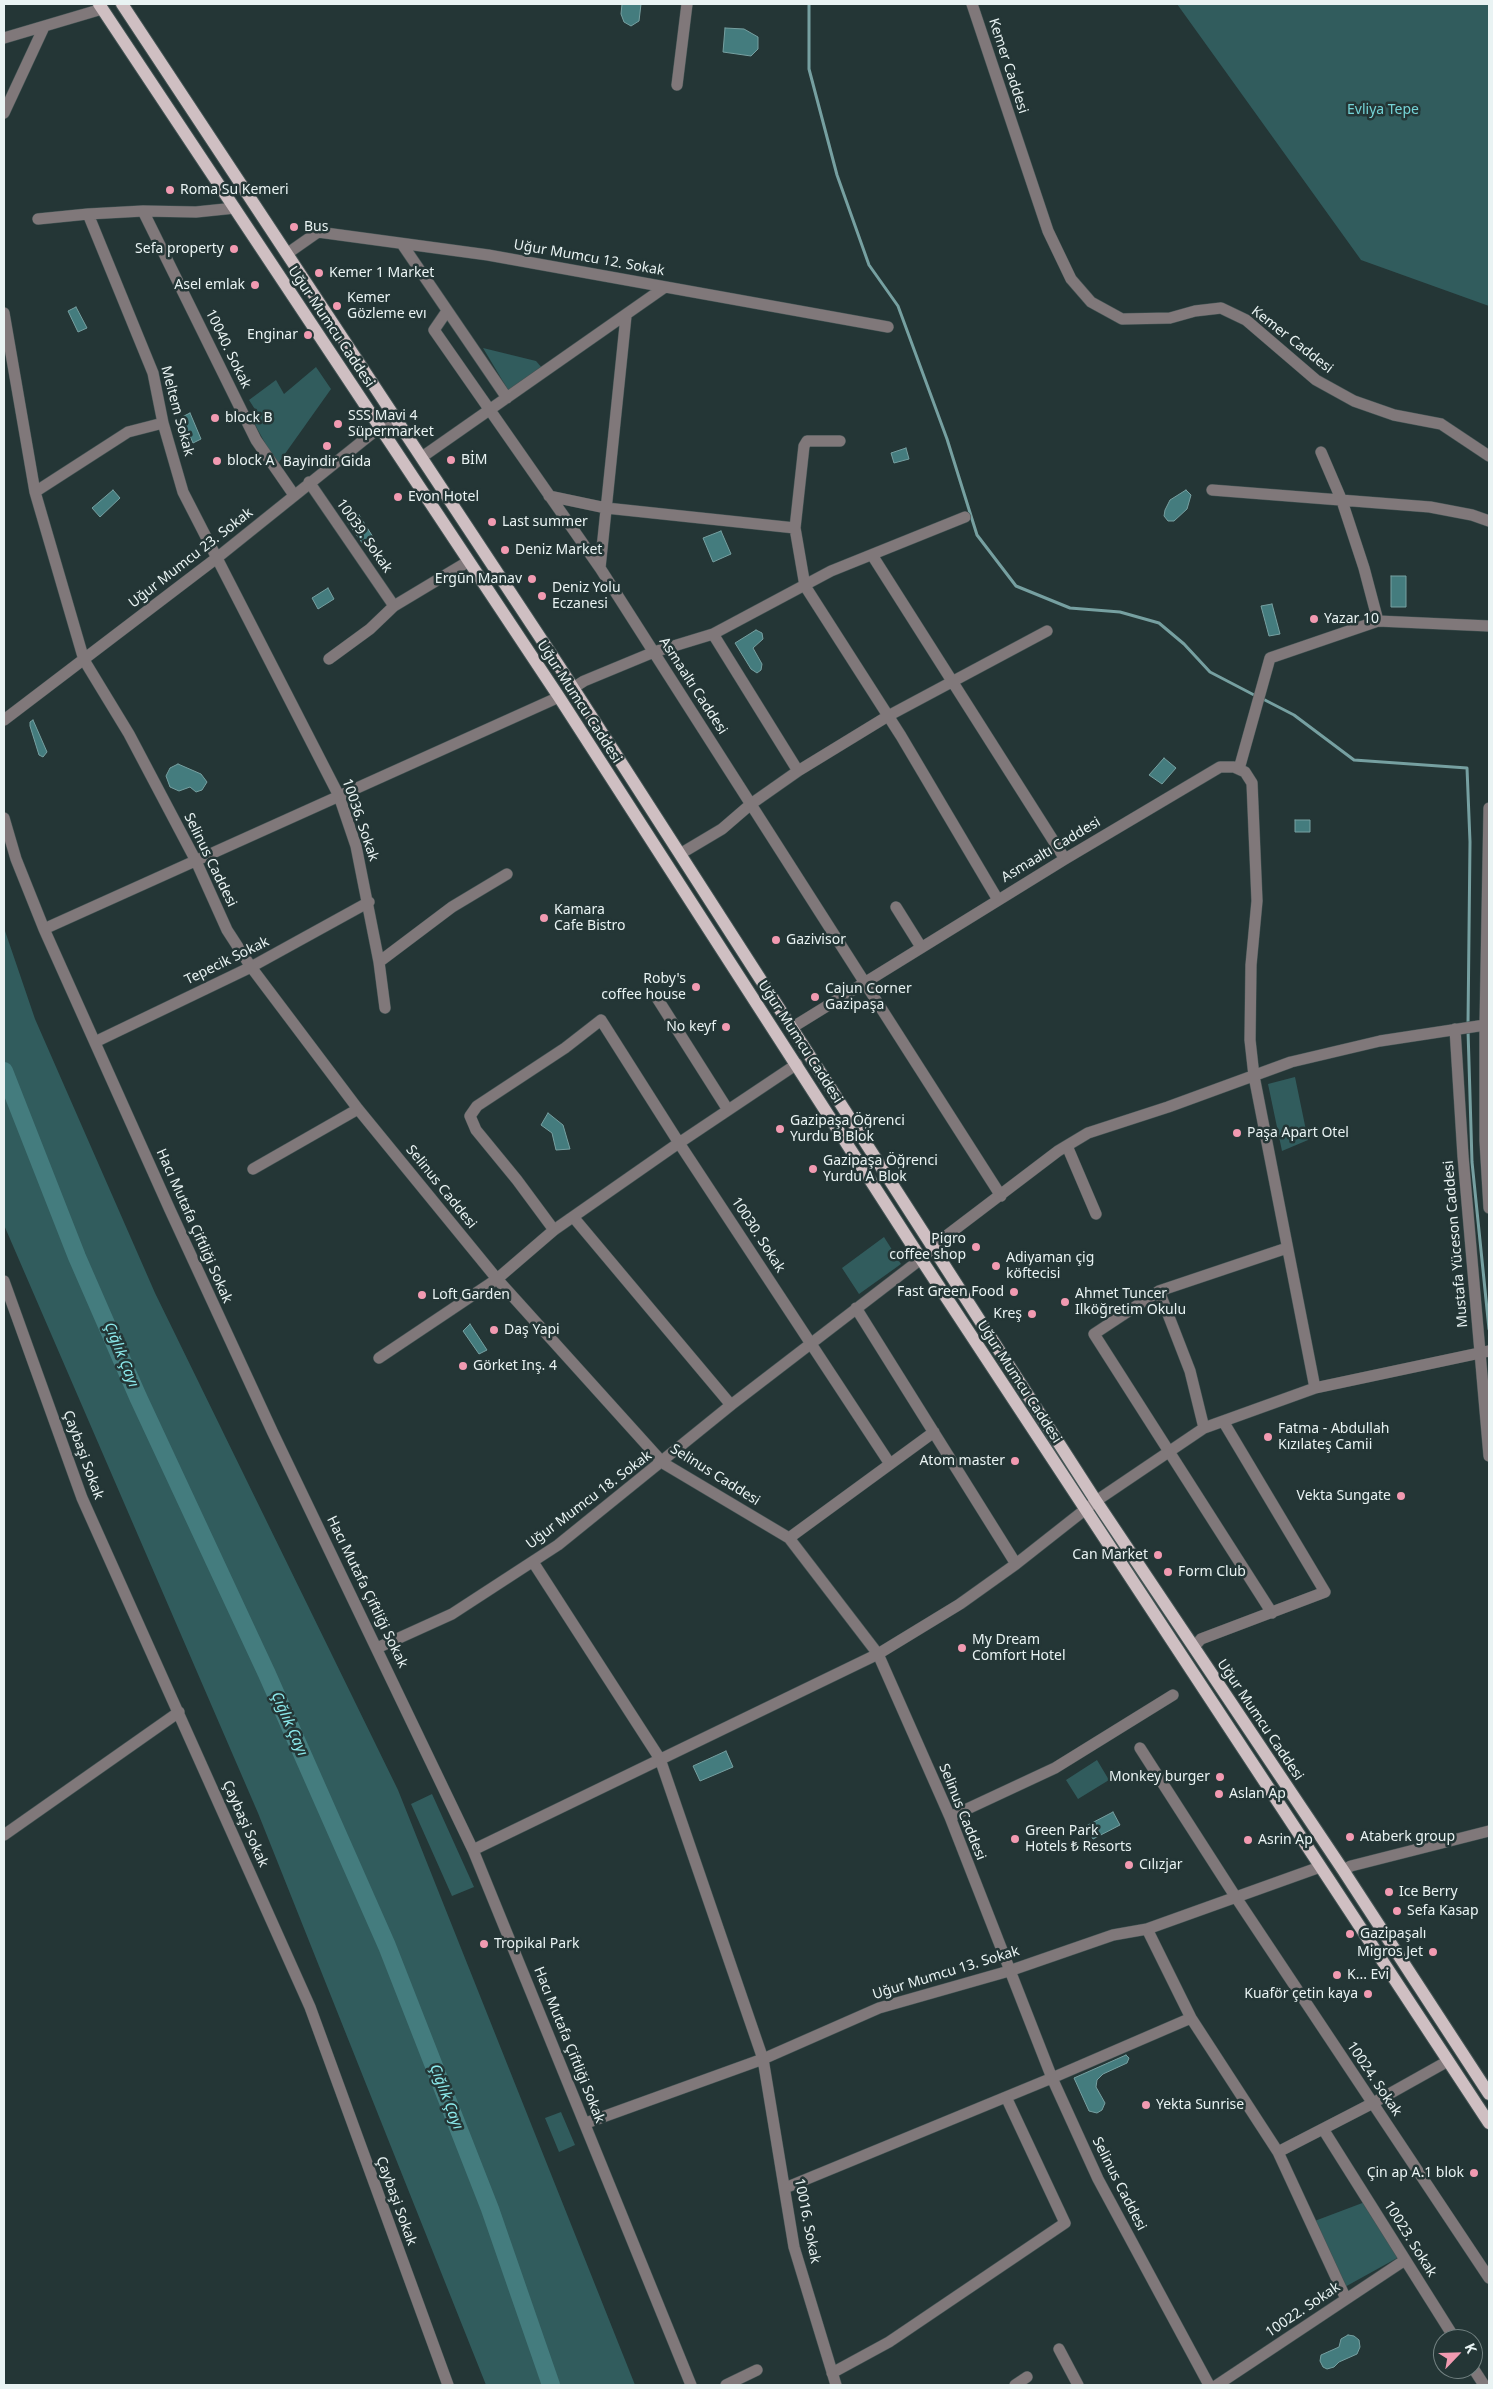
<!DOCTYPE html>
<html>
<head>
<meta charset="utf-8">
<style>
	body { margin:0 }
	#map { position:relative; width:1493px; height:2389px; overflow:hidden; background:#243636; font-family:"Noto Sans",sans-serif }
	canvas { display:block }
	.frame { position:absolute; inset:0; border:5px solid #e9f3f3; pointer-events:none }
	.north { position:absolute; left:1433px; top:2329px; width:50px; height:50px; box-sizing:border-box; background:#243636; border:1px solid #738282; border-radius:50%; rotate:66deg; font-size:14px; font-weight:700; line-height:20px; text-align:center; color:#e9f3f3 }
	.north::after { content:''; display:block; margin:auto; width:18px; height:22px; background:#f19ab1; clip-path:polygon(50% 0,100% 100%,50% 72%,0 100%) }
</style>
</head>
<body>
<div id="map">
<canvas width="1493" height="2389"></canvas>
<div class="frame"></div>
<div class="north">K</div>
</div>
<script>
const g = document.querySelector('canvas').getContext('2d');
g.lineJoin = 'round';
function fillPath(path, color) {
  g.fillStyle = color;
  g.fill(path, 'evenodd');
}
function poly(rows) {
  const path = new Path2D();
  for (const r of rows) {
    path.moveTo(r[0], r[1]);
    for (let i = 2; i < r.length; i += 2) path.lineTo(r[i], r[i + 1]);
  }
  return path;
}
function trace(path, color, width, dash) {
  g.strokeStyle = color;
  g.lineWidth = width;
  g.lineCap = dash ? 'butt' : 'round';
  g.setLineDash(dash || []);
  g.stroke(path);
}
function drawText(font, color, halo, rows, align = 'center') {
  g.font = font + ' "Noto Sans",sans-serif';
  g.lineWidth = 5;
  g.setLineDash([]);
  g.textBaseline = 'middle';
  g.strokeStyle = halo;
  g.fillStyle = color;
  for (const [text, x, y, turn = 0] of rows) {
    g.save();
    g.translate(x, y);
    g.rotate((+turn || 0) * Math.PI / 180);
    g.textAlign = isNaN(turn) ? turn : align;
    if (halo) g.strokeText(text, 0, 0);
    g.fillText(text, 0, 0);
    g.restore();
  }
}
const green = poly([
	[1177,4,1489,4,1489,306,1361,260],
	[483,348,536,361,543,369,510,393],
	[316,367,331,389,277,465,252,419,258,414,249,400,276,380,284,394],
	[4,928,35,1019,155,1293,398,1790,635,2385,486,2385,258,1813,4,1225],
	[1295,1077,1308,1140,1282,1151,1268,1084],
	[884,1237,901,1264,859,1294,842,1268],
	[1097,1760,1109,1780,1078,1799,1066,1780],
	[432,1794,474,1887,452,1896,411,1804],
	[561,2112,575,2145,559,2152,545,2118],
	[1365,2202,1399,2257,1343,2288,1312,2222]
]);
const water = poly([
	[622,4,641,4,639,21,631,26,624,22,621,14,622,4],
	[725,28,744,29,758,37,758,49,751,56,723,52,725,28],
	[76,307,87,328,78,332,68,311,76,307],
	[190,413,201,439,193,443,182,417,190,413],
	[906,448,909,459,894,463,891,453,906,448],
	[113,490,120,498,100,517,92,508,113,490],
	[1186,490,1191,495,1187,509,1174,521,1168,521,1164,516,1165,510,1170,500,1186,490],
	[359,515,373,537,363,544,348,523,359,515],
	[721,531,731,554,713,562,703,538,721,531],
	[1391,576,1406,576,1406,607,1391,607,1391,576],
	[328,588,334,599,318,609,312,598,328,588],
	[1272,604,1280,634,1269,636,1261,606,1272,604],
	[756,630,762,633,763,639,753,648,762,664,761,670,757,673,751,669,735,643,756,630],
	[33,720,47,752,43,757,39,755,30,726,30,722,33,720],
	[1164,758,1176,768,1162,784,1149,775,1164,758],
	[178,764,201,774,207,782,202,790,196,792,190,787,179,791,170,787,166,776,170,768,178,764],
	[1295,820,1310,820,1310,832,1295,832,1295,820],
	[548,1113,563,1125,570,1149,556,1150,552,1133,541,1125,548,1113],
	[470,1324,487,1350,479,1354,463,1331,470,1324],
	[726,1751,733,1767,700,1781,693,1766,726,1751],
	[1113,1812,1120,1825,1093,1839,1086,1826,1113,1812],
	[1126,2055,1129,2058,1127,2063,1103,2074,1097,2080,1096,2087,1105,2103,1102,2110,1097,2113,1089,2111,1074,2078,1126,2055],
	[1348,2335,1354,2336,1359,2340,1360,2347,1357,2354,1339,2362,1334,2367,1327,2369,1323,2367,1320,2361,1321,2355,1339,2347,1341,2339,1348,2335]
]);
const stream = poly([
	[809,4,809,69,837,175,869,265,898,306,947,439,977,535,1016,586,1070,608,1120,612,1159,623,1184,644,1210,672,1256,696],
	[1261,698,1294,715,1354,760,1467,768,1470,842,1468,1024],
	[1468,1030,1472,1162,1489,1329]
]);
const river = poly([
	[4,1071,77,1257,138,1397,267,1674,387,1946,490,2209,551,2385]
]);
const minor = poly([
	[972,4,1048,231,1071,279,1091,302,1122,319,1170,318,1195,311,1221,308,1246,320,1316,380,1354,401,1394,415,1441,424,1489,456],
	[4,38,102,9],
	[677,85,687,4],
	[4,113,44,27],
	[143,211,256,440,294,495],
	[88,214,153,373,163,423,183,492,339,796,356,846,379,962,452,907,507,874],
	[38,219,88,214,143,211,196,212,235,208],
	[402,244,507,398],
	[288,253,318,232,488,255,888,327],
	[447,311,434,330,600,568,1001,1196],
	[4,313,35,492,84,660,129,734,196,861,227,930,251,967,358,1109,497,1279,663,1463,789,1538,878,1654,950,1817,1052,2078,1098,2179,1209,2385],
	[1321,452,1342,501,1364,568,1378,621],
	[422,457,665,287],
	[309,482,394,606],
	[1212,490,1430,507,1472,515,1489,521],
	[35,492,128,432,163,423],
	[549,496,606,508,795,528,805,586,901,736,998,900],
	[795,528,804,446,807,441,840,441],
	[872,555,1065,859],
	[600,568,626,316],
	[329,659,370,629,394,606,469,561],
	[573,688,584,681,654,652,713,634,831,571,965,517],
	[4,720,218,557,380,427,395,418],
	[1239,769,1270,658,1378,621,1489,626],
	[798,771,888,716,1047,631],
	[1489,808,1485,1025,1485,1141,1489,1208],
	[4,818,16,859,44,929,170,1210,273,1433,473,1850,691,2385],
	[680,854,722,829,751,804,798,771,713,634],
	[896,907,921,947],
	[44,929,559,697],
	[379,962,385,1008],
	[657,998,728,1110],
	[793,1027,1065,859,1220,767,1234,767,1245,772,1252,783,1257,901,1251,965,1250,1040,1254,1076,1315,1388],
	[1455,1029,1463,1156,1489,1456],
	[95,1042,251,967,369,902],
	[1067,1146,1096,1214],
	[253,1169,358,1109],
	[574,1218,731,1405],
	[554,1230,517,1180,476,1130,470,1116,477,1106,565,1048,601,1020,679,1143,890,1464],
	[933,1246,1058,1151,1088,1133,1168,1107,1291,1062,1380,1041,1485,1025],
	[4,1281,82,1498,310,2007,448,2385],
	[1159,1291,1190,1371,1204,1428],
	[856,1308,1016,1564],
	[379,1358,497,1279,554,1230,673,1147,797,1064],
	[789,1538,934,1432],
	[533,1562,660,1759,763,2059,794,2247,836,2385],
	[1272,1613,1094,1334,1159,1291,1287,1248],
	[1194,1647,1201,1639,1325,1592,1223,1421],
	[377,1648,452,1614,558,1545,731,1405,921,1259],
	[1140,1748,1235,1896,1489,2278],
	[950,1817,1055,1768,1173,1695],
	[4,1835,179,1712],
	[473,1850,878,1654,960,1604,1016,1564,1096,1501,1204,1428,1315,1388,1489,1351],
	[1343,1870,1351,1866,1489,1831],
	[1147,1929,1191,2018,1278,2152,1373,2103,1448,2061],
	[586,2123,763,2059,879,2008,1009,1971,1113,1935,1147,1929,1320,1867],
	[1323,2129,1455,2339],
	[1278,2152,1346,2299],
	[785,2188,1052,2078,1191,2018],
	[1059,2349,1078,2385],
	[1473,2368,1484,2385],
	[832,2373,889,2342,1065,2223,1006,2097],
	[726,2385,757,2370],
	[1015,2385,1027,2377],
	[1217,2385,1405,2260]
]);
const major = poly([
	[99,4,559,697,921,1259,1489,2123],
	[122,4,559,666,1096,1501,1343,1870,1489,2094]
]);
const markers = [
	[170,190,5,"#f19ab1"],
	[294,227,5,"#f19ab1"],
	[234,249,5,"#f19ab1"],
	[319,273,5,"#f19ab1"],
	[255,285,5,"#f19ab1"],
	[337,306,5,"#f19ab1"],
	[308,335,5,"#f19ab1"],
	[215,418,5,"#f19ab1"],
	[338,424,5,"#f19ab1"],
	[327,446,5,"#f19ab1"],
	[451,460,5,"#f19ab1"],
	[217,461,5,"#f19ab1"],
	[398,497,5,"#f19ab1"],
	[492,522,5,"#f19ab1"],
	[505,550,5,"#f19ab1"],
	[532,579,5,"#f19ab1"],
	[542,596,5,"#f19ab1"],
	[1314,619,5,"#f19ab1"],
	[544,918,5,"#f19ab1"],
	[776,940,5,"#f19ab1"],
	[696,987,5,"#f19ab1"],
	[815,997,5,"#f19ab1"],
	[726,1027,5,"#f19ab1"],
	[780,1129,5,"#f19ab1"],
	[1237,1133,5,"#f19ab1"],
	[813,1169,5,"#f19ab1"],
	[976,1247,5,"#f19ab1"],
	[996,1266,5,"#f19ab1"],
	[1014,1292,5,"#f19ab1"],
	[422,1295,5,"#f19ab1"],
	[1065,1302,5,"#f19ab1"],
	[1032,1314,5,"#f19ab1"],
	[494,1330,5,"#f19ab1"],
	[463,1366,5,"#f19ab1"],
	[1268,1437,5,"#f19ab1"],
	[1015,1461,5,"#f19ab1"],
	[1401,1496,5,"#f19ab1"],
	[1158,1555,5,"#f19ab1"],
	[1168,1572,5,"#f19ab1"],
	[962,1648,5,"#f19ab1"],
	[1220,1777,5,"#f19ab1"],
	[1219,1794,5,"#f19ab1"],
	[1350,1837,5,"#f19ab1"],
	[1015,1839,5,"#f19ab1"],
	[1248,1840,5,"#f19ab1"],
	[1129,1865,5,"#f19ab1"],
	[1389,1892,5,"#f19ab1"],
	[1397,1911,5,"#f19ab1"],
	[1350,1934,5,"#f19ab1"],
	[484,1944,5,"#f19ab1"],
	[1433,1952,5,"#f19ab1"],
	[1337,1975,5,"#f19ab1"],
	[1368,1994,5,"#f19ab1"],
	[1146,2105,5,"#f19ab1"],
	[1474,2173,5,"#f19ab1"]
];
const streetNames = [
	["Kemer Caddesi",1008,66,72],
	["Uğur Mumcu 12. Sokak",589,258,10],
	["Uğur Mumcu Caddesi",331,327,56],
	["Kemer Caddesi",1292,340,38],
	["10040. Sokak",228,349,64],
	["Meltem Sokak",177,411,75],
	["10039. Sokak",364,536,55],
	["Uğur Mumcu 23. Sokak",191,558,-38],
	["Asmaaltı Caddesi",693,686,57],
	["Uğur Mumcu Caddesi",579,702,57],
	["10036. Sokak",360,820,71],
	["Asmaaltı Caddesi",1051,850,-31],
	["Selinus Caddesi",210,860,64],
	["Tepecik Sokak",227,961,-26],
	["Uğur Mumcu Caddesi",800,1042,57],
	["Selinus Caddesi",441,1187,51],
	["Hacı Mutafa Çiftliği Sokak",194,1226,66],
	["10030. Sokak",758,1235,57],
	["Mustafa Yüceson Caddesi",1456,1244,-95],
	["Uğur Mumcu Caddesi",1019,1382,57],
	["Çaybaşi Sokak",83,1455,70],
	["Selinus Caddesi",715,1475,32],
	["Uğur Mumcu 18. Sokak",589,1500,-37],
	["Hacı Mutafa Çiftliği Sokak",367,1592,64],
	["Uğur Mumcu Caddesi",1260,1720,56],
	["Selinus Caddesi",962,1812,68],
	["Çaybaşi Sokak",245,1824,66],
	["Uğur Mumcu 13. Sokak",946,1973,-17],
	["Hacı Mutafa Çiftliği Sokak",569,2045,68],
	["10024. Sokak",1374,2079,56],
	["Selinus Caddesi",1119,2184,63],
	["Çaybaşi Sokak",396,2201,70],
	["10016. Sokak",807,2221,79],
	["10023. Sokak",1410,2239,58],
	["10022. Sokak",1303,2310,-34]
];
const parkNames = [
	["Evliya Tepe",1383,110]
];
const poiNames = [
	["Roma Su Kemeri",180,190],
	["Bus",304,227],
	["Sefa property",224,249,"right"],
	["Kemer 1 Market",329,273],
	["Asel emlak",245,285,"right"],
	["Kemer",347,298],
	["Gözleme evı",347,314],
	["Enginar",298,335,"right"],
	["SSS Mavi 4",348,416],
	["Süpermarket",348,432],
	["block B",225,418],
	["BİM",461,460],
	["block A",227,461],
	["Bayindir Gida",327,462,"center"],
	["Evon Hotel",408,497],
	["Last summer",502,522],
	["Deniz Market",515,550],
	["Ergūn Manav",522,579,"right"],
	["Deniz Yolu",552,588],
	["Eczanesi",552,604],
	["Yazar 10",1324,619],
	["Kamara",554,910],
	["Cafe Bistro",554,926],
	["Gazivisor",786,940],
	["Roby's",686,979,"right"],
	["coffee house",686,995,"right"],
	["Cajun Corner",825,989],
	["Gazipaşa",825,1005],
	["No keyf",716,1027,"right"],
	["Gazipaşa Öğrenci",790,1121],
	["Yurdu B Blok",790,1137],
	["Paşa Apart Otel",1247,1133],
	["Gazipaşa Öğrenci",823,1161],
	["Yurdu A Blok",823,1177],
	["Pigro",966,1239,"right"],
	["coffee shop",966,1255,"right"],
	["Adiyaman çig",1006,1258],
	["köftecisi",1006,1274],
	["Fast Green Food",1004,1292,"right"],
	["Ahmet Tuncer",1075,1294],
	["Ilköğretim Okulu",1075,1310],
	["Loft Garden",432,1295],
	["Kreş",1022,1314,"right"],
	["Daş Yapi",504,1330],
	["Görket Inş. 4",473,1366],
	["Fatma - Abdullah",1278,1429],
	["Kızılateş Camii",1278,1445],
	["Atom master",1005,1461,"right"],
	["Vekta Sungate",1391,1496,"right"],
	["Can Market",1148,1555,"right"],
	["Form Club",1178,1572],
	["My Dream",972,1640],
	["Comfort Hotel",972,1656],
	["Monkey burger",1210,1777,"right"],
	["Aslan Ap",1229,1794],
	["Green Park",1025,1831],
	["Hotels ₺ Resorts",1025,1847],
	["Ataberk group",1360,1837],
	["Asrin Ap",1258,1840],
	["Cılızjar",1139,1865],
	["Ice Berry",1399,1892],
	["Sefa Kasap",1407,1911],
	["Gazipaşalı",1360,1934],
	["Tropikal Park",494,1944],
	["Migros Jet",1423,1952,"right"],
	["K... Evi",1347,1975],
	["Kuaför çetin kaya",1358,1994,"right"],
	["Yekta Sunrise",1156,2105],
	["Çin ap A.1 blok",1464,2173,"right"]
];
const waterNames = [
	["Çığlık Çayı",121,1355,68],
	["Çığlık Çayı",289,1724,66],
	["Çığlık Çayı",446,2097,69]
];
fillPath(green, '#315c5d');
fillPath(water, '#447c7e');
trace(water, '#76a0a1', 1);
trace(stream, '#76a0a1', 3);
trace(river, '#447c7e', 18);
trace(minor, '#445454', 12);
trace(major, '#445454', 14);
trace(minor, '#80787a', 11);
trace(major, '#cfbfc2', 12);
for (const [x, y, r, color] of markers) {
  const dot = new Path2D();
  dot.arc(x, y, r, 0, 2 * Math.PI);
  g.fillStyle = color;
  g.fill(dot);
  trace(dot, '#243636', 2);
}
drawText('14px', '#e9f3f3', '#243636', streetNames);
drawText('14px', '#75d3d6', '#243636', parkNames);
drawText('14px', '#e9f3f3', '#243636', poiNames, 'left');
drawText('italic 15px', '#8debed', '#243636', waterNames);
</script>
</body>
</html>
